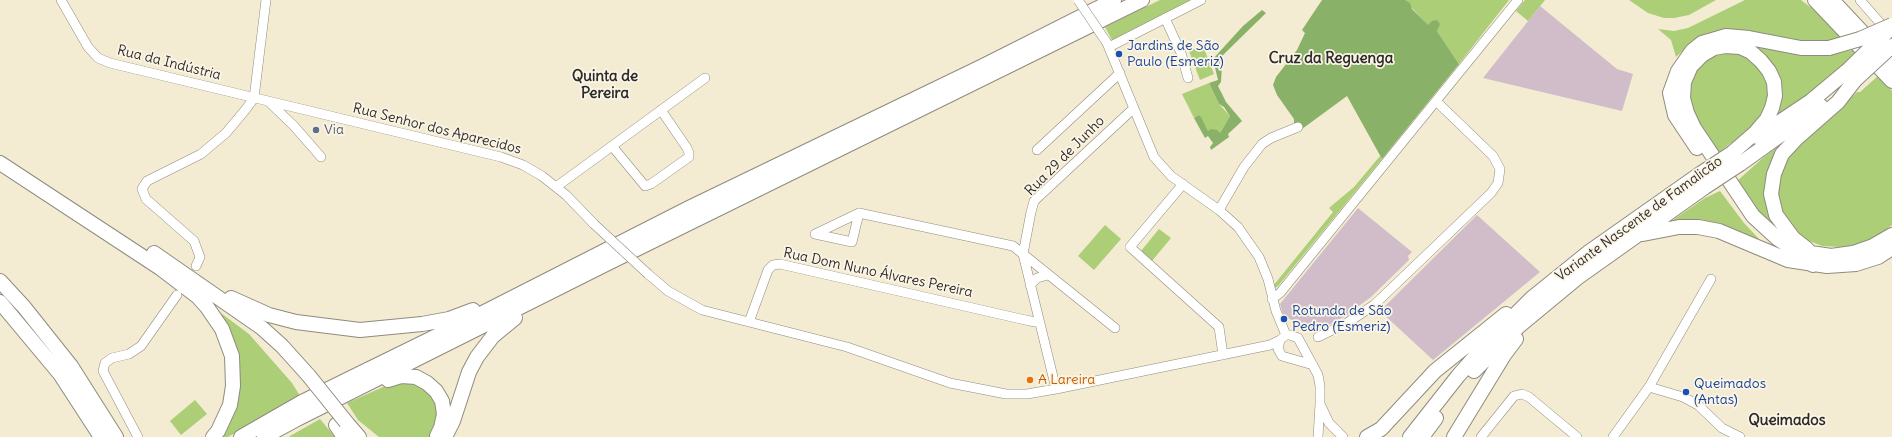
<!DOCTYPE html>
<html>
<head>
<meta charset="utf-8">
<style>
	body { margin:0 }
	canvas { display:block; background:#f3ebd2 }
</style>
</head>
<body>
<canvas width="1892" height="437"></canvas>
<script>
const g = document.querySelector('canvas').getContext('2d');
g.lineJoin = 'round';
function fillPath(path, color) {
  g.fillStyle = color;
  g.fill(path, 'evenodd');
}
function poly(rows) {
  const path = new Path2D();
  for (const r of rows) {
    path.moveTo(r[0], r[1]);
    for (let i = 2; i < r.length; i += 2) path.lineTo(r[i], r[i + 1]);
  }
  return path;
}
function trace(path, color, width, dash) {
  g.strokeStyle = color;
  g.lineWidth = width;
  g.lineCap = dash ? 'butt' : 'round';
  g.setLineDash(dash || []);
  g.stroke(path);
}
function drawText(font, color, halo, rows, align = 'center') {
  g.font = font + ' Delius,sans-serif';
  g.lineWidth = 3.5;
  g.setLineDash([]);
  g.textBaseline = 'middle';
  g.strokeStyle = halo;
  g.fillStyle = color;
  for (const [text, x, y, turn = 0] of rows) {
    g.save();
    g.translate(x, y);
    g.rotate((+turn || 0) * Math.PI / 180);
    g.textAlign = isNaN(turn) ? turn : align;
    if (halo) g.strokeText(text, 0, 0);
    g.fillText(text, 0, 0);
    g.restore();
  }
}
const industrial = poly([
	[1540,6,1617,69,1633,74,1622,111,1483,78],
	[1358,208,1412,252,1408,256,1409,260,1371,297,1356,308,1355,311,1327,326,1314,329,1287,318,1283,314,1280,304],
	[1477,215,1540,272,1433,360,1380,311]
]);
const green = poly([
	[1160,0,1196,0,1113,42,1105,27],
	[1405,0,1509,0,1459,64,1437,31,1428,26],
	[1525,0,1545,0,1528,21,1516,11],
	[1629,0,1716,0,1689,15,1674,18,1664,18,1648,13],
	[1745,0,1801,0,1822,16,1844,38,1839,41,1690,44,1676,57,1671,40,1658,29,1674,31,1688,28],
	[1743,41,1799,53,1835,54,1856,49,1859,53,1835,75,1766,125,1779,100],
	[1203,46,1214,74,1200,80,1189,51],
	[1722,53,1737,53,1748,57,1766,76,1769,89,1765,111,1756,124,1733,143,1731,143,1718,153,1704,135,1692,111,1689,97,1690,81,1695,72,1701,64,1711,57],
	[1879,75,1892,91,1892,225,1881,234,1857,245,1840,247,1822,246,1807,240,1794,230,1785,219,1779,205,1779,185,1782,170,1789,156,1805,140,1857,92,1860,92],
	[1209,83,1219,104,1230,116,1220,133,1208,131,1199,115,1194,118,1182,94],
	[1811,122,1769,175,1789,240,1761,215,1737,181,1764,157],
	[1380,156,1382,159,1278,286,1275,288,1273,286,1333,212,1329,208,1354,187],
	[1720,191,1744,223,1760,240,1675,223,1673,220,1705,198],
	[1105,225,1121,239,1094,270,1078,256],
	[1159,229,1171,238,1152,261,1141,251],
	[210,305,249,334,292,383,300,396,228,437,221,437,238,393],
	[413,382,429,393,434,400,438,413,436,425,429,437,379,437,358,420,347,403,392,383],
	[195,400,207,414,181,435,170,421],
	[320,419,335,437,289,437,290,436]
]);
const forest = poly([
	[1322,0,1405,0,1410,3,1412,9,1428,25,1432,21,1437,20,1440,24,1437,31,1459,64,1382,159,1347,96,1302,129,1298,123,1294,123,1294,119,1277,95,1273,85,1276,77,1297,50,1305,33,1302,30],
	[1262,10,1266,13,1222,56,1220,62,1222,65,1221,82,1218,86,1226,102,1242,121,1228,134,1229,137,1211,150,1210,147,1213,143,1208,136,1205,138,1194,118,1199,115,1201,117,1208,131,1211,129,1217,130,1220,133,1230,116,1224,107,1219,104,1209,83,1218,80,1213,59,1243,26]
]);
const minor = poly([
	[61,0,88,47,98,58,110,63,501,157,523,165,542,176,566,195,594,224],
	[1860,0,1888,32],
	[1165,18,1181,53,1188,78],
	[1107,43,1154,157,1171,176,1219,210,1238,227,1259,257,1268,279,1276,311,1286,335],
	[1109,47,1201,0],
	[269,102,294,126,321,157],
	[612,146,645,186,651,184,689,157,689,153,687,148,661,110],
	[1037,150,1120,73],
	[1183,184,1130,247,1219,327,1223,355],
	[556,187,705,78],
	[1219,210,1244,167,1262,144,1271,138,1298,127],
	[859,213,852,242,815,234,859,213,1013,246,1115,328],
	[196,266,200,257,194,241,146,199,142,189,147,181,201,154,226,133,246,109,254,98,266,0],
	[648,274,668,291,702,310,847,347,950,383,1006,394,1027,394,1056,389,1270,345,1280,340],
	[1030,285,1037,278,1048,275],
	[1272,299,1280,293,1518,0],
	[749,322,768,270,773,265,780,264,1021,319,1035,322,1039,321],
	[1318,337,1347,323,1374,305,1491,193,1498,183,1500,169,1493,156,1436,101],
	[1313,365,1282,356,1278,349,1280,340,1286,335,1290,335,1298,338,1318,375,1320,386,1320,404,1318,437],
	[1649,387,1683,397,1698,405,1722,428,1740,437],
	[1056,389,1023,254,1031,212,1034,201,1134,108],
	[1321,406,1329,423,1343,437],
	[138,437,103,371,105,363,112,358,129,354,141,346,177,295],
	[1481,437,1514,396,1522,394,1529,397,1577,437],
	[1613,437,1649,387,1711,279]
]);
const highway = poly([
	[1815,0,1892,81],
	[1832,0,1892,64],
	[1757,137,1811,101,1847,71],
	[1697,148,1675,115,1670,93,1678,71,1692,51,1702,43,1726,36,1749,38,1801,48,1829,48],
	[1732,153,1755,133,1767,119,1772,108,1775,96,1774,82,1769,71,1761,61,1751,52,1740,47,1725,46,1714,48,1702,55,1691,66,1684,82,1683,98,1687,113,1694,128,1753,216,1778,239,1790,247,1804,252,1831,256,1853,253,1873,246,1892,235],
	[0,163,160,268,198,297,207,307,222,329,232,356,233,386,230,405,218,431,213,437],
	[1740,164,1821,106],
	[1643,234,1679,227,1698,227,1719,231,1788,260,1827,266,1856,264,1878,257,1892,248],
	[1807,249,1793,238,1776,215,1771,194,1774,174,1782,154,1797,138,1838,102,1855,80],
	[154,253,262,328,282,346,309,376],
	[1789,254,1813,265],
	[0,281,24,307,71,366,116,437],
	[231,298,269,315,296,322,360,330,422,324,449,319,473,310],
	[0,302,60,374,101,437],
	[1474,371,1519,326,1577,278,1705,187],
	[388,380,401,376,416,377,427,383,436,391,442,401,444,414,441,428,437,436],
	[346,422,359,437],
	[336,425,344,437],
	[241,437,302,402,459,325,689,208,983,66,1114,0],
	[264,437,297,419,604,265,1142,0],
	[445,437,453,421,469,372,477,357,493,336,515,318],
	[1367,437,1381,429,1435,371,1506,314],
	[1410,437,1458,376,1488,342,1532,298,1589,252,1697,176],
	[1422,437,1436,418],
	[1454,437,1504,355,1516,339]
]);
const minorBridge = poly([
	[1078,0,1107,43],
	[594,224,648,274]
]);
const highwayBridge = poly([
	[1829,48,1860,39,1892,25],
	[1847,71,1889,30],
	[1855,80,1892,46],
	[1697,176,1732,153],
	[1705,187,1740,164],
	[309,376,346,422]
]);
const markers = [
	[1119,54,4,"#1a4fb4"],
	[316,130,4,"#5c6f8a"],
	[1284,319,4,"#1a4fb4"],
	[1030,380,4,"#e8710a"],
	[1686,392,4,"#1a4fb4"]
];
const transitNames = [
	["Jardins de São",1127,46],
	["Paulo (Esmeriz)",1127,62],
	["Rotunda de São",1292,311],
	["Pedro (Esmeriz)",1292,327],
	["Queimados",1694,384],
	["(Antas)",1694,400]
];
const streetNames = [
	["Rua da Indústria",169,63,14],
	["Rua Senhor dos Aparecidos",437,129,14],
	["Rua 29 de Junho",1065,156,-45],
	["Variante Nascente de Famalicão",1639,219,-36],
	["Rua Dom Nuno Álvares Pereira",878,273,12]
];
const serviceNames = [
	["Via",324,130]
];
const foodNames = [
	["A Lareira",1038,380]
];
const neighbourhoodNames = [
	["Cruz da Reguenga",1331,59],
	["Quinta de",605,77],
	["Pereira",605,94],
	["Queimados",1787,421]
];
fillPath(industrial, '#d1bdc9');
fillPath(green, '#acce77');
fillPath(forest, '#89b168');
trace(minor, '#8f8b7e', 10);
trace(highway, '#8f8b7e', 16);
trace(minor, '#fff', 9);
trace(highway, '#fff', 14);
trace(minorBridge, '#8f8b7e', 10, []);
trace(highwayBridge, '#8f8b7e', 16, []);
trace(minorBridge, '#fff', 9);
trace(highwayBridge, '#fff', 14);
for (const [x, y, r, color] of markers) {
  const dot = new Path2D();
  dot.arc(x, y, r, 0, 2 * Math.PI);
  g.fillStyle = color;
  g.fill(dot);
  trace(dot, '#fcf5e5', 1.5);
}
drawText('14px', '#164399', '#fcf5e5', transitNames, 'left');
drawText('14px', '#2b2b2b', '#fcf5e5', streetNames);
drawText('14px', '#4e5e75', '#fcf5e5', serviceNames, 'left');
drawText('14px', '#c56008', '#fcf5e5', foodNames, 'left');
drawText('bold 15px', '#2b2b2b', '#fcf5e5', neighbourhoodNames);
</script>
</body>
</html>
